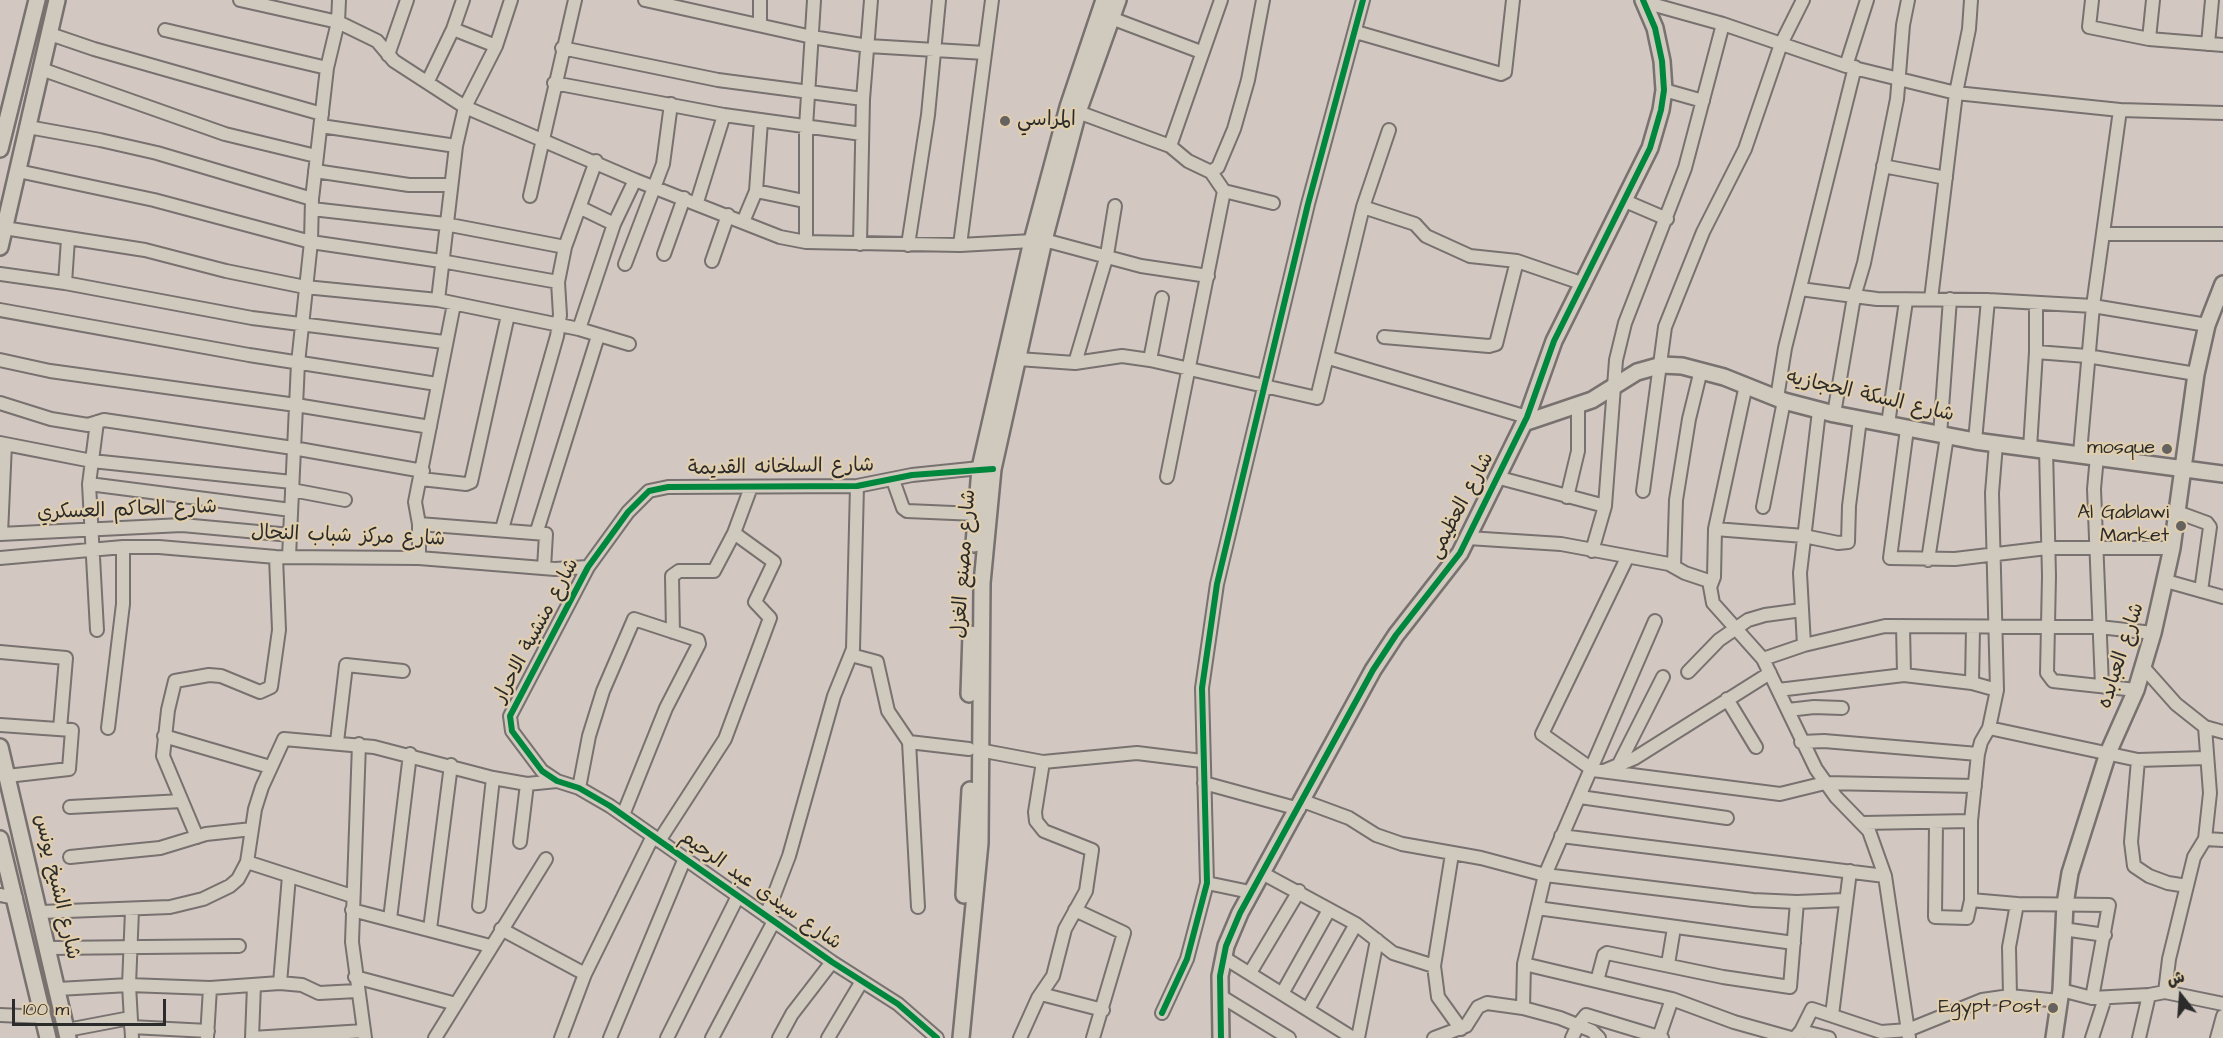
<!DOCTYPE html>
<html>
<head>
<meta charset="utf-8">
<style>
	body { margin:0 }
	#map { position:relative; width:2223px; height:1038px; overflow:hidden; background:#d3c7c2; font-family:"Architects Daughter","Playpen Sans Arabic",sans-serif }
	canvas { display:block }
	.north { position:absolute; left:2151px; top:966px; width:60px; height:60px; -webkit-text-stroke:4px #e0ceac; paint-order:stroke; rotate:343deg; font-size:16px; font-weight:700; line-height:24px; text-align:center; color:#2b2b2b }
	.north::after { content:''; display:block; margin:auto; width:21px; height:27px; background:#2b2b2b; clip-path:polygon(50% 0,100% 100%,50% 72%,0 100%) }
	.scale { position:absolute; left:12px; top:999px; width:154px; height:27px; box-sizing:border-box; border:3px solid #2b2b2b; border-top:0; padding-left:8px; font-size:18px; line-height:21px; white-space:nowrap; color:#2b2b2b; -webkit-text-stroke:4px #e0ceac; paint-order:stroke }
</style>
</head>
<body>
<div id="map">
<canvas width="2223" height="1038"></canvas>
<div class="north">ش</div>
<div class="scale">100 m</div>
</div>
<script>
const g = document.querySelector('canvas').getContext('2d');
g.lineJoin = 'round';
function poly(rows) {
  const path = new Path2D();
  for (const r of rows) {
    path.moveTo(r[0], r[1]);
    for (let i = 2; i < r.length; i += 2) path.lineTo(r[i], r[i + 1]);
  }
  return path;
}
function trace(path, color, width, dash) {
  g.strokeStyle = color;
  g.lineWidth = width;
  g.lineCap = dash ? 'butt' : 'round';
  g.setLineDash(dash || []);
  g.stroke(path);
}
function drawText(font, color, halo, rows, align = 'center') {
  g.font = font + ' "Architects Daughter","Playpen Sans Arabic",sans-serif';
  g.lineWidth = 4.5;
  g.setLineDash([]);
  g.textBaseline = 'middle';
  g.strokeStyle = halo;
  g.fillStyle = color;
  for (const [text, x, y, turn = 0] of rows) {
    g.save();
    g.translate(x, y);
    g.rotate((+turn || 0) * Math.PI / 180);
    g.textAlign = isNaN(turn) ? turn : align;
    if (halo) g.strokeText(text, 0, 0);
    g.fillText(text, 0, 0);
    g.restore();
  }
}
const minor = poly([
	[240,0,338,22,377,41,394,61,465,107,635,180,780,237,806,242,960,245],
	[645,0,812,37,868,46,985,53],
	[992,0,960,245,1032,241],
	[2092,0,2089,27,2149,39,2223,45],
	[1644,2,1723,24,1846,66,1956,93,2120,110,2223,113],
	[1111,18,1201,52],
	[760,25,760,0],
	[453,29,496,46],
	[165,30,327,68],
	[1356,32,1501,74,1505,72,1513,0],
	[50,34,94,49,322,114],
	[2149,39,2153,0],
	[2208,44,2212,0],
	[562,48,718,80,863,99],
	[388,55,407,0],
	[1846,66,1867,0],
	[41,69,225,134,316,156],
	[428,81,453,29,463,0],
	[554,83,724,115,862,134],
	[1664,90,1703,101],
	[1078,112,1170,146,1188,161,1211,172,1224,191,1273,203],
	[321,126,456,146],
	[28,127,100,140,157,153,312,199],
	[1170,146,1221,0],
	[1883,166,1946,178],
	[18,171,154,200,311,242,441,261,558,282],
	[315,171,409,185,450,185],
	[1211,172,1218,167,1234,129,1248,80,1263,0],
	[756,191,804,201],
	[530,196,575,0],
	[1625,201,1667,219],
	[697,202,724,115],
	[1363,207,1415,224,1426,236,1470,256,1517,261,1584,284],
	[581,208,614,224],
	[312,209,445,224,565,247],
	[743,222,756,191,761,121],
	[4,228,145,250,226,271,305,287,438,300,579,329,629,344],
	[2104,234,2223,234],
	[1044,240,1141,266,1208,276],
	[806,242,806,127,814,0],
	[860,244,863,99,871,0],
	[908,245,928,115,939,0],
	[664,254,684,198],
	[712,261,728,215],
	[625,264,663,164,671,104],
	[0,274,65,283,252,318,444,342],
	[65,283,68,239],
	[1800,289,1877,299,1988,300,2093,306,2207,325],
	[1931,299,1956,93,1969,29,1971,0],
	[438,300,456,146,465,107,496,46,511,0],
	[0,310,249,355,437,384],
	[579,329,614,224,635,180],
	[1384,337,1489,346,1496,344,1517,261],
	[2036,352,2087,356,2196,374],
	[1329,358,1527,417],
	[1018,359,1075,363,1122,356,1150,360,1317,398,1363,207,1389,130],
	[0,360,50,371,296,405,430,427],
	[1150,360,1162,298],
	[1075,363,1107,255,1115,206],
	[1777,398,1785,348,1855,67],
	[0,403,51,419,88,425,104,420,293,448,423,471],
	[1834,414,1854,297,1864,263,1897,99,1903,25,1908,0],
	[97,422,89,484,97,630],
	[1888,424,1906,301],
	[1907,429,1890,558,1955,559,2047,548,2172,548],
	[1940,435,1950,299],
	[1975,441,1988,300],
	[0,443,92,461,292,482],
	[2030,448,2036,352,2036,304],
	[2046,449,2049,576,2047,673,2053,681,2136,690],
	[2080,453,2093,306,2120,110],
	[2097,456,2094,489,2102,686],
	[1167,477,1224,191],
	[1496,477,1605,506],
	[421,479,466,484,471,482,508,315],
	[893,480,903,508,907,511,976,514],
	[89,484,291,510],
	[292,490,345,500],
	[1643,491,1665,327,1703,232,1745,149,1781,44,1803,0],
	[1567,497,1578,451,1578,404],
	[1763,507,1784,401],
	[2177,512,2207,523,2210,527,2201,591],
	[419,524,546,534,544,568],
	[502,529,557,336,560,315,558,282,565,247,596,161],
	[1715,529,1804,536,1838,543,1848,542,1849,506,1860,419],
	[537,531,598,336],
	[0,534,182,525,291,535],
	[1,534,5,444],
	[1468,538,1561,544,1669,564,1685,573,1709,581,1713,603,1763,659,1816,769,1836,797,1869,831,1885,876,1909,1038],
	[1592,551,1605,506,1616,360,1625,323,1685,168,1723,24],
	[289,557,298,363,311,242,312,199,327,68,338,22,339,0],
	[0,558,123,547,159,547,276,557,419,558,555,569,588,567],
	[419,558,419,524,415,502,454,304],
	[1627,558,1542,734,1593,770,1780,794,1825,783,1975,786],
	[1928,560,1947,436],
	[1674,566,1676,500,1689,419,1701,370],
	[2166,581,2223,597],
	[1711,585,1714,577,1715,529,1746,385],
	[1903,626,1904,675],
	[673,632,672,576,679,571,714,571,734,533,751,487],
	[1804,645,1800,573,1819,411],
	[0,652,66,658,60,729],
	[851,655,877,662,888,711,909,742,918,907],
	[1763,659,1804,645,1885,626,2099,627,2153,633],
	[2144,668,2176,704,2205,727,2223,732],
	[1688,672,1719,640,1748,620,1765,615,1802,610],
	[1972,683,1973,628],
	[1778,690,1904,675,1972,683,1997,690],
	[1727,699,1756,747],
	[1788,710,1814,707,1842,708],
	[0,725,72,730,69,769,7,776],
	[108,728,123,604,123,547],
	[1989,728,2138,760,2206,758],
	[164,736,270,767],
	[337,742,346,665,403,671],
	[909,742,969,749],
	[1801,742,1824,741,1978,754],
	[359,744,352,942,365,1038],
	[979,750,1043,762,1137,753,1202,761],
	[2138,760,2131,842,2134,866,2149,876,2168,883,2187,886],
	[1619,764,1663,677],
	[1604,771,1635,758,1770,673],
	[493,778,527,784,557,781],
	[1204,783,1299,809],
	[579,788,589,736,603,691,634,619,698,640,699,644,666,708,623,815],
	[1580,797,1727,818],
	[1303,801,1349,818,1376,835,1402,844,1481,858,1545,875,1753,900,1797,902,1845,900],
	[70,807,182,801],
	[1863,823,1971,821],
	[1936,823,1935,917,1967,918,1971,900,1971,821,1978,754,1981,742,1989,728,1997,690,1992,493,1996,444],
	[1561,836,1885,876],
	[197,837,163,756,168,710,175,681,209,675,221,676,260,692,271,687,279,630,276,557],
	[2205,839,2223,840],
	[659,841,725,739,770,618,755,602,774,562,734,533],
	[520,842,527,784],
	[70,857,160,848,206,834,252,829],
	[247,862,352,896],
	[1262,873,1356,924,1393,953,1434,966,1452,854],
	[1207,883,1250,892],
	[0,895,16,898],
	[1971,900,2017,904,2109,905,2092,998],
	[1537,908,1794,943],
	[132,910,129,985,132,1038],
	[352,910,490,946],
	[1075,910,1124,933,1093,1038],
	[41,912,170,907,203,899,230,886,238,879,247,862,255,809,262,787,284,739,374,747,493,778,479,906],
	[766,916,789,856,834,696,853,649,857,486],
	[390,919,410,754],
	[430,929,451,765],
	[501,929,585,974],
	[2063,929,2105,935],
	[49,948,239,946],
	[1223,957,1353,1038],
	[1524,964,1672,999,1734,1022,1791,1038],
	[1668,964,1674,928],
	[1434,966,1438,997,1461,1029],
	[1250,973,1299,891],
	[355,977,456,1004],
	[1597,981,1604,955,1607,953,1723,977,1790,987,1797,902],
	[280,983,289,876],
	[254,985,252,1038,364,1031],
	[58,989,129,985,210,988,280,983,302,985,319,993,357,991],
	[2061,990,2092,998,2149,995,2165,992,2223,1004],
	[1283,992,1329,910],
	[2165,992,2169,959,2194,857,2205,839,2210,793,2205,727],
	[1041,994,1103,1010],
	[1219,995,1289,1038],
	[2010,996,2009,947,2017,904],
	[1523,1008,1524,964,1545,875,1655,621],
	[1308,1009,1356,924],
	[1162,1013,1187,959,1207,883,1202,688,1217,584,1308,204,1363,0],
	[0,1015,44,1017],
	[1832,1015,1850,871],
	[131,1027,208,1031],
	[67,1030,130,1018],
	[1801,1031,1829,1038],
	[207,1037,210,988],
	[1659,1037,1672,999],
	[435,1038,546,859],
	[561,1038,585,974,653,836],
	[610,1038,685,858],
	[667,1038,738,896],
	[712,1038,774,921],
	[779,1038,792,1014,832,962],
	[828,1038,862,981],
	[937,1038,898,1004,832,962,610,806,579,788,557,781,542,771,512,731,510,716,588,567,628,512,649,491,668,487,857,486,912,475,980,468],
	[1020,1038,1038,998,1053,976,1065,929,1086,891,1092,850,1044,831,1036,821,1035,812,1043,762],
	[1358,1038,1377,940],
	[1434,1038,1466,1026,1478,1007,1487,1003,1523,1008,1560,1018,1592,1031,1599,1038],
	[1572,1038,1578,1025,1586,1015,1662,1038],
	[1795,1038,1801,1031,1812,1009,1881,1032,1908,1030,1982,1000,2010,996,2059,1001],
	[2092,1038,2105,998],
	[2139,1038,2149,995],
	[2217,1038,2223,1016]
]);
const tertiary = poly([
	[0,149,37,0],
	[0,247,57,0],
	[1524,423,1592,400,1637,372,1662,365,1682,366,1724,377,1784,401,1834,414,1975,441,2223,474],
	[974,544,980,468,1032,241,1068,107,1104,0],
	[969,694,971,634],
	[0,747,68,1038],
	[0,839,48,1038],
	[964,895,970,790],
	[961,1038,980,843,982,583,993,469,1044,240,1078,112,1118,0],
	[1221,1038,1220,976,1226,946,1240,913,1373,670,1396,635,1460,553,1527,417,1554,341,1650,148,1661,110,1664,90,1662,61,1655,28,1643,0],
	[2054,1038,2061,990,2065,904,2070,873,2108,753,2136,690,2153,633,2172,548,2196,374,2207,325,2223,284]
]);
const cycleway = poly([
	[1162,1013,1187,959,1207,883,1202,688,1217,584,1308,204,1363,0],
	[937,1038,898,1004,832,962,610,806,579,788,557,781,542,771,512,731,510,716,588,567,628,512,649,491,668,487,857,486,912,475,993,469],
	[1221,1038,1220,976,1226,946,1240,913,1373,670,1396,635,1460,553,1527,417,1554,341,1650,148,1661,110,1664,90,1662,61,1655,28,1643,0]
]);
const markers = [
	[1005,121,6,"#666260"],
	[2167,449,6,"#666260"],
	[2181,526,6,"#666260"],
	[2053,1008,6,"#666260"]
];
const poiNames = [
	["المراسي",1017,121,"left"],
	["mosque",2155,449],
	["Al Gablawi",2169,514],
	["Market",2169,537],
	["Egypt Post",2041,1008]
];
const streetNames = [
	["شارع السكة الحجازيه",1870,397,13],
	["شارع السلخانه القديمة",781,468,-1],
	["شارع العظيمى",1462,506,-62],
	["شارع الحاكم العسكري",127,511,-2],
	["شارع مركز شباب النحال",348,537,2],
	["شارع مصنع الغزل",965,564,-86],
	["شارع منشية الاحرار",537,631,-62],
	["شارع العبابده",2122,656,-72],
	["شارع الشيخ يونس",56,887,77],
	["شارع سيدى عبد الرحيم",760,891,35]
];
trace(minor, '#77716f', 16);
trace(tertiary, '#77716f', 20);
trace(minor, '#d0c9be', 12);
trace(tertiary, '#d0c9be', 15);
trace(cycleway, '#00873e', 6);
for (const [x, y, r, color] of markers) {
  const dot = new Path2D();
  dot.arc(x, y, r, 0, 2 * Math.PI);
  g.fillStyle = color;
  g.fill(dot);
  trace(dot, '#e0ceac', 2);
}
drawText('20px', '#2b2b2b', '#e0ceac', poiNames, 'right');
drawText('20px', '#2b2b2b', '#e0ceac', streetNames);
</script>
</body>
</html>
